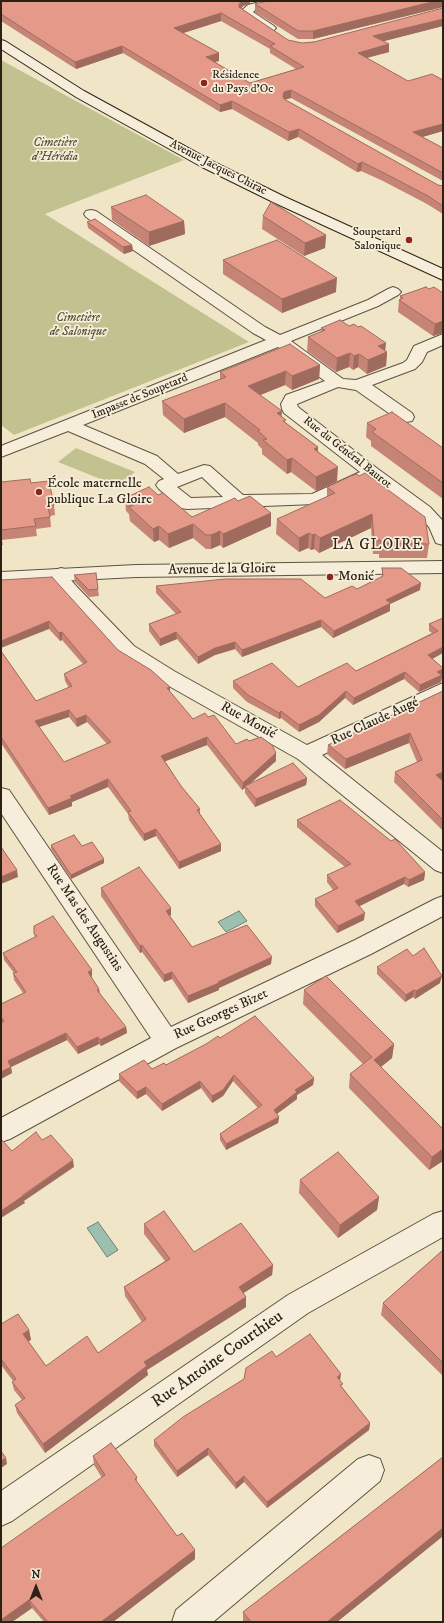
<!DOCTYPE html>
<html>
<head>
<meta charset="utf-8">
<style>
	body { margin:0 }
	#map { position:relative; width:444px; height:1623px; overflow:hidden; background:#f1e5c7; font-family:"IM FELL DW Pica",serif }
	canvas { display:block }
	.frame { position:absolute; inset:0; border:2px solid #2c2214; pointer-events:none }
	.north { position:absolute; left:16px; top:1567px; width:40px; height:40px; -webkit-text-stroke:3px #f6eedb; paint-order:stroke; rotate:0deg; font-size:11px; font-weight:700; line-height:16px; text-align:center; color:#2c2214 }
	.north::after { content:''; display:block; margin:auto; width:14px; height:18px; background:#2c2214; clip-path:polygon(50% 0,100% 100%,50% 72%,0 100%) }
</style>
</head>
<body>
<div id="map">
<canvas width="444" height="1623"></canvas>
<div class="frame"></div>
<div class="north">N</div>
</div>
<script>
const g = document.querySelector('canvas').getContext('2d');
g.lineJoin = 'round';
function fillPath(path, color) {
  g.fillStyle = color;
  g.fill(path, 'evenodd');
}
function poly(rows) {
  const path = new Path2D();
  for (const r of rows) {
    path.moveTo(r[0], r[1]);
    for (let i = 2; i < r.length; i += 2) path.lineTo(r[i], r[i + 1]);
  }
  return path;
}
function trace(path, color, width, dash) {
  g.strokeStyle = color;
  g.lineWidth = width;
  g.lineCap = dash ? 'butt' : 'round';
  g.setLineDash(dash || []);
  g.stroke(path);
}
function drawText(font, color, halo, rows, align = 'center') {
  g.font = font + ' "IM FELL DW Pica",serif';
  g.lineWidth = 3.5;
  g.setLineDash([]);
  g.textBaseline = 'middle';
  g.strokeStyle = halo;
  g.fillStyle = color;
  for (const [text, x, y, turn = 0] of rows) {
    g.save();
    g.translate(x, y);
    g.rotate((+turn || 0) * Math.PI / 180);
    g.textAlign = isNaN(turn) ? turn : align;
    if (halo) g.strokeText(text, 0, 0);
    g.fillText(text, 0, 0);
    g.restore();
  }
}
const green = poly([
	[1,60,184,160,45,214,249,342,14,435,1,425],
	[76,448,110,462,135,472,118,486,58,462]
]);
const water = poly([
	[239,911,247,921,226,932,218,922,239,911],
	[98,1222,118,1250,107,1257,87,1228,98,1222]
]);
const minor = poly([
	[263,1,283,1,281,3,256,9,253,12,274,26,276,28,274,30,266,30,242,15,241,11,248,5,263,1],
	[91,210,96,211,265,327,280,335,368,300,388,289,393,287,398,289,401,292,398,295,378,306,291,341,343,379,356,380,403,363,407,360,414,346,443,334,443,345,427,352,422,362,415,369,372,385,412,413,414,417,412,421,406,422,400,421,356,390,338,387,297,404,298,407,378,469,430,507,443,521,443,545,436,543,429,527,418,515,371,480,315,504,187,509,181,508,159,489,156,485,159,481,164,479,145,464,68,431,1,457,1,446,266,340,253,333,86,217,84,214,86,211,91,210],
	[278,347,325,381,286,395,281,404,282,409,284,413,360,472,312,494,243,495,210,466,204,465,178,474,157,456,83,425,278,347],
	[202,477,223,497,191,498,177,487,202,477],
	[61,568,68,570,71,580,76,586,134,646,174,671,307,745,443,683,443,698,322,755,443,852,443,873,435,870,298,759,160,681,120,656,55,585,53,581,52,574,54,570,61,568],
	[1,788,9,790,171,1027,355,940,435,899,443,896,443,916,371,954,176,1048,10,1139,1,1142,1,1118,151,1038,1,813,1,788],
	[443,1211,443,1237,308,1313,12,1521,1,1526,1,1491,288,1295,433,1214,443,1211],
	[369,1455,380,1459,384,1470,380,1481,213,1622,172,1622,176,1610,358,1459,369,1455]
]);
const tertiary = poly([
	[443,561,443,573,136,577,1,584,1,572,136,565,443,561]
]);
const secondary = poly([
	[1,40,5,41,84,91,212,161,285,197,443,269,443,280,275,203,202,167,76,97,1,49,1,40]
]);
const wall = poly([
	[1,1,250,4,243,6,241,8,288,40,302,43,443,26,383,41,389,44,389,52,367,58,408,81,443,80,443,131,422,137,443,148,443,181,291,98,284,99,438,185,443,186,443,214,427,204,383,181,361,171,357,172,298,137,288,141,232,109,220,112,123,53,76,69,1,21],
	[221,21,270,49,270,53,296,69,250,83,215,62,219,61,219,53,183,33],
	[443,1,443,7,313,39,298,39,255,12,255,4],
	[111,207,184,221,185,234,149,246,112,220],
	[263,216,326,235,325,248,304,256,262,229],
	[87,222,132,245,133,251,124,254,88,228],
	[223,260,336,292,282,313,223,274],
	[429,289,443,293,443,333,433,336,398,312,399,300,400,299,400,296],
	[321,328,386,351,387,352,386,366,367,374,358,367,353,370,349,367,336,372,307,351,308,337,321,332],
	[320,365,319,379,292,390,285,385,260,395,281,417,286,423,318,447,318,451,337,481,316,491,291,472,287,474,262,454,262,449,258,445,258,443,225,417,184,433,163,415,162,401,220,379,220,372],
	[367,423,443,448,443,499,371,446,371,441,366,437],
	[1,482,31,483,54,505,55,515,50,516,51,527,36,529,37,536,2,540,3,545,1,545],
	[327,487,429,544,427,558,379,558,379,554,373,554,371,528,319,553,314,549,311,550,308,548,299,552,276,534,277,519,327,497],
	[158,495,192,517,238,501,271,513,271,526,223,548,220,545,211,549,206,549,193,538,169,548,159,540,154,542,130,521,129,514,126,511,125,498],
	[382,568,420,590,390,604,390,611,333,638,321,627,242,657,235,649,215,655,198,664,177,639,160,646,149,631,149,624,176,614,156,593,156,586,325,598,357,589,382,577],
	[74,575,98,589,99,596,89,597,75,582],
	[1,580,118,650,170,692,193,719,208,717,236,744,249,741,276,753,276,761,250,784,307,778,306,785,255,807,245,793,245,788,242,790,207,745,165,761,181,786,200,809,200,814,221,851,179,869,156,836,144,841,129,820,128,814,108,787,72,802,72,806,49,815,1,743,1,651,36,701,69,688,65,681,64,674,83,664,62,640,60,641,49,629],
	[69,717,77,727,87,722,107,744,64,762,39,727],
	[443,618,432,659,443,668,443,675,442,676,441,682,419,692,404,679,353,705,345,698,319,722,299,732,281,718,279,719,247,702,233,688,233,681,298,687,356,671,432,633,429,631,429,624],
	[443,691,443,831,394,782,395,772,417,762,409,743,345,769,327,754,328,745],
	[297,820,425,872,424,880,408,887,404,884,359,906,364,920,337,933,315,906,315,899,333,890,327,882,327,875,345,867,297,827],
	[51,845,82,846,104,863,71,879,51,849],
	[101,888,171,915,170,916,192,947,271,964,219,988,219,990,188,1003,172,979,164,982,142,952,140,953,101,896],
	[34,934,92,976,91,977,99,989,100,994,126,1027,127,1033,101,1046,99,1044,78,1054,67,1040,11,1067,12,1073,1,1079,1,1004,23,993,14,980,13,973,14,973,4,960,3,953,35,937],
	[377,967,440,983,415,999,413,997,405,1002,377,974],
	[304,990,394,1044,392,1058,381,1067,443,1129,443,1161,429,1170,349,1088,350,1074,363,1064,303,1004],
	[220,1038,314,1078,313,1085,297,1095,297,1099,277,1114,279,1117,278,1123,226,1150,220,1140,220,1134,258,1108,233,1081,223,1096,212,1103,201,1088,162,1111,146,1094,137,1099,119,1081,119,1074,152,1069,166,1065],
	[300,1180,379,1197,377,1210,338,1238,299,1193],
	[144,1224,194,1252,273,1265,272,1275,243,1293,246,1297,246,1307,147,1370,148,1375,45,1453,17,1413,15,1405,22,1400,14,1390,12,1382,13,1381,1,1365,1,1324,29,1330,31,1340,28,1341,46,1366,98,1353,142,1322,125,1296,124,1287,165,1261,144,1234],
	[443,1250,443,1376,381,1315,383,1303],
	[276,1357,340,1381,342,1387,370,1423,369,1430,267,1508,244,1482,236,1489,208,1455,177,1477,154,1446,154,1440],
	[93,1456,137,1477,137,1483,177,1536,195,1550,195,1559,113,1622,44,1622,32,1608,12,1622,1,1622,102,1478,94,1465],
	[443,1457,443,1536,337,1622,243,1622,243,1612]
]);
const shadedWall = poly([
	[241,1,250,1,250,4,243,6,239,12,239,5],
	[436,1,443,1,443,7,313,39,313,31],
	[221,13,221,21,174,36,174,28],
	[443,19,443,26,373,44,373,36],
	[389,44,389,52,358,60,358,53],
	[122,46,123,53,76,69,75,62],
	[219,53,219,61,206,64,206,57],
	[291,90,291,98,284,100,283,96,284,92],
	[232,101,232,109,220,112,220,105],
	[443,124,443,131,412,140,413,132],
	[299,129,298,137,288,141,289,132],
	[362,162,361,171,357,172,358,164],
	[184,221,185,234,149,246,149,232],
	[326,235,325,248,304,256,305,243],
	[132,245,133,251,124,254,123,247],
	[337,278,336,292,282,313,282,299],
	[443,321,443,333,433,336,435,324],
	[386,343,385,353,387,352,386,366,367,374,368,360,378,346],
	[350,353,349,367,336,372,337,358],
	[359,354,358,367,353,370,354,356],
	[320,365,319,379,292,390,292,376],
	[286,371,285,385,248,400,248,386],
	[225,403,225,417,184,433,184,419],
	[282,411,281,425,277,413],
	[318,447,317,461,314,449],
	[292,458,291,472,287,474,287,460],
	[338,467,337,481,316,491,316,477],
	[271,513,271,526,223,548,223,534],
	[372,514,371,528,319,553,320,538],
	[193,524,193,538,169,548,168,534],
	[159,526,159,540,154,542,153,529],
	[220,531,220,545,211,549,211,535],
	[309,533,308,548,299,552,299,538],
	[315,534,314,549,311,550,312,535],
	[421,583,420,590,390,604,390,611,333,638,334,631,386,600],
	[321,620,321,627,242,657,242,650],
	[49,621,49,629,1,648,1,641],
	[62,632,62,640,60,641,59,633],
	[176,632,177,639,160,646,160,639],
	[235,642,235,649,215,655,198,664,198,657,215,648],
	[443,647,443,653,427,662,428,655],
	[443,669,443,675,442,676,441,682,419,692,420,685,437,672],
	[405,672,404,679,353,705,354,698],
	[170,687,170,694,167,688],
	[346,691,345,698,319,722,299,732,299,725],
	[69,710,69,717,36,728,35,721],
	[281,711,281,718,279,719,279,713],
	[86,715,87,722,77,727,76,719],
	[410,733,409,743,345,769,346,759],
	[207,737,207,745,161,763,161,756],
	[276,753,276,761,246,787,245,786,245,788,242,790,243,783],
	[443,772,443,781,436,775],
	[307,778,306,785,255,807,256,799],
	[108,779,108,787,72,802,72,806,49,815,48,808,70,796],
	[156,829,156,836,144,841,144,834],
	[221,844,221,851,179,869,179,862],
	[104,859,104,863,71,879,71,875],
	[17,870,18,877,1,884,1,877],
	[425,872,424,880,408,887,409,880],
	[405,877,404,884,354,909,355,901],
	[171,908,171,915,167,918,166,911],
	[365,913,364,920,337,933,338,926],
	[142,945,142,952,140,953,140,946],
	[272,957,271,964,219,988,219,990,188,1003,188,996,218,982],
	[92,970,92,976,89,978,88,972],
	[172,972,172,979,164,982,164,975],
	[442,976,440,983,415,999,416,991],
	[99,989,100,996,97,990],
	[414,990,413,997,405,1002,406,995],
	[126,1027,127,1033,101,1046,100,1040],
	[66,1033,67,1040,11,1067,12,1073,1,1079,1,1072,8,1061],
	[98,1037,99,1044,78,1054,77,1047],
	[394,1044,392,1058,373,1073,374,1060],
	[234,1075,233,1081,223,1096,212,1103,212,1096],
	[314,1078,313,1085,297,1095,297,1099,274,1116,274,1110,295,1090],
	[200,1081,201,1088,162,1111,162,1104],
	[146,1087,146,1094,137,1099,137,1092],
	[279,1117,278,1123,226,1150,226,1144],
	[443,1149,443,1161,429,1170,432,1157],
	[73,1160,74,1167,24,1201,25,1203,1,1218,1,1211],
	[379,1197,377,1210,338,1238,340,1225],
	[273,1265,272,1275,239,1296,239,1287],
	[246,1297,246,1307,147,1370,148,1375,45,1453,43,1444,144,1362],
	[29,1330,31,1340,25,1343,23,1334],
	[341,1374,340,1381,337,1377],
	[370,1423,369,1430,267,1508,267,1502],
	[208,1448,208,1455,177,1477,177,1471],
	[6,1458,7,1464,1,1468,1,1461],
	[244,1476,244,1482,236,1489,236,1483],
	[443,1528,443,1536,337,1622,327,1622],
	[195,1550,195,1559,113,1622,101,1622],
	[29,1600,32,1608,12,1622,1,1622,1,1620]
]);
const building = poly([
	[1,1,241,1,239,5,239,7,288,40,302,43,314,42,443,8,443,19,373,36,389,44,358,53,408,81,432,74,443,80,443,124,413,132,443,148,443,173,291,90,284,92,283,96,284,99,438,185,443,186,443,206,428,196,384,173,362,162,358,164,299,129,289,132,232,101,220,105,122,46,75,62,1,14,1,1],
	[221,13,275,44,270,46,304,67,250,83,206,57,219,53,174,28,221,13],
	[267,1,436,1,313,31,298,31,255,4,267,1],
	[146,195,184,221,149,232,111,207,146,195],
	[271,202,326,235,305,243,263,216,271,202],
	[95,219,132,245,123,247,87,222,95,219],
	[277,240,337,278,282,299,223,260,277,240],
	[426,287,429,289,434,287,443,293,443,321,435,324,399,300,403,298,400,296,426,287],
	[340,320,349,326,354,324,358,327,361,326,386,343,378,346,387,352,368,360,359,354,354,356,350,353,337,358,308,337,325,330,321,328,340,320],
	[290,344,320,365,292,376,286,371,248,386,282,411,277,413,286,420,283,421,318,447,314,449,338,467,316,477,292,458,287,460,263,440,267,439,258,431,260,430,225,403,184,419,162,401,226,377,220,372,290,344],
	[392,412,443,448,443,483,372,432,376,429,367,423,392,412],
	[365,473,425,517,429,544,381,543,380,540,374,540,372,514,320,538,315,534,312,535,309,533,299,538,277,519,335,493,327,487,351,476,357,474,359,476,365,473],
	[30,479,31,483,49,481,54,505,48,506,50,517,34,519,36,526,1,530,1,482,30,479],
	[149,487,158,495,163,493,192,517,235,498,238,501,250,496,271,513,223,534,220,531,211,535,206,535,193,524,168,534,159,526,153,529,129,507,134,505,125,498,149,487],
	[382,568,401,568,421,583,386,600,391,603,334,631,321,620,242,650,235,642,215,648,198,657,176,632,160,639,149,624,181,612,156,586,225,579,301,579,325,598,352,586,357,589,383,576,382,568],
	[96,573,98,589,89,590,74,575,96,573],
	[52,577,118,650,151,670,170,687,167,688,193,719,205,713,208,717,214,715,236,744,247,739,249,741,261,737,272,745,276,753,243,783,207,737,161,756,181,786,200,809,197,810,221,844,179,862,156,829,144,834,128,812,131,811,108,779,70,796,72,798,48,808,1,737,1,651,36,701,72,686,64,674,87,662,62,632,59,633,49,621,1,641,1,580,52,577],
	[69,710,76,719,86,715,111,742,64,762,35,721,69,710],
	[443,618,443,647,428,655,443,668,443,669,437,672,442,675,420,685,405,672,354,698,346,691,319,715,299,725,281,711,279,713,248,695,233,681,272,663,298,687,347,663,356,671,438,631,429,624,443,618],
	[443,691,443,772,436,775,443,781,443,820,395,772,422,760,410,733,346,759,328,745,443,691],
	[293,763,307,778,256,799,245,786,293,763],
	[340,800,391,841,395,839,425,872,409,880,405,877,355,901,365,913,338,926,315,899,338,888,327,875,351,864,297,820,340,800],
	[74,835,82,846,92,842,104,859,71,875,51,845,74,835],
	[1,847,17,870,1,877,1,847],
	[139,867,171,908,166,911,192,947,247,925,272,957,218,982,219,983,188,996,172,972,164,975,142,945,140,946,101,888,139,867],
	[53,916,92,970,88,972,99,989,97,990,126,1027,100,1040,98,1037,77,1047,66,1033,8,1061,11,1067,1,1072,1,1023,4,1021,1,1017,1,1004,26,992,13,973,17,972,3,953,37,936,34,934,34,926,53,916],
	[424,948,442,976,416,991,414,990,406,995,377,967,407,949,413,956,424,948],
	[326,976,394,1044,374,1060,443,1129,443,1149,432,1157,350,1074,372,1057,304,990,326,976],
	[255,1016,314,1078,295,1090,297,1092,274,1110,279,1117,226,1144,220,1134,262,1105,234,1075,223,1090,212,1096,200,1081,162,1104,146,1087,137,1092,119,1074,144,1060,152,1069,164,1063,166,1065,206,1044,218,1036,220,1038,255,1016],
	[36,1132,42,1140,51,1135,73,1160,23,1195,23,1196,1,1211,1,1139,12,1151,36,1132],
	[338,1152,379,1197,340,1225,300,1180,338,1152],
	[164,1211,194,1252,241,1223,273,1265,239,1287,246,1297,144,1362,147,1366,43,1444,15,1405,25,1398,12,1382,16,1379,1,1359,1,1324,18,1314,29,1330,23,1334,46,1366,87,1336,98,1353,146,1319,124,1287,170,1259,144,1224,164,1211],
	[443,1250,443,1363,383,1303,443,1250],
	[310,1334,341,1374,337,1377,343,1384,340,1385,370,1423,267,1502,244,1476,236,1483,208,1448,177,1471,154,1440,183,1417,244,1379,246,1368,272,1351,276,1357,310,1334],
	[111,1443,137,1477,135,1479,177,1536,182,1533,195,1550,101,1622,48,1622,29,1600,1,1620,1,1548,105,1475,93,1456,111,1443],
	[1,1451,6,1458,1,1461,1,1451],
	[443,1457,443,1528,327,1622,251,1622,243,1612,443,1457]
]);
const markers = [
	[204,83,4,"#8f2418"],
	[409,240,4,"#8f2418"],
	[39,492,4,"#8f2418"],
	[330,577,4,"#8f2418"]
];
const farPoinames = [
	["Résidence",212,76],
	["du Pays d'Oc",212,90],
	["Soupetard",401,233,"right"],
	["Salonique",401,247,"right"]
];
const farParknames = [
	["Cimetière",55,144],
	["d'Hérédia",55,158],
	["Cimetière",78,319],
	["de Salonique",78,333]
];
const farStreetnames = [
	["Avenue Jacques Chirac",218,168,27],
	["Impasse de Soupetard",140,397,-22],
	["Rue du Général Baurot",347,453,38]
];
const poiNames = [
	["École maternelle",47,484],
	["publique La Gloire",47,500],
	["Monié",338,577]
];
const streetNames = [
	["Avenue de la Gloire",222,570,-1],
	["Rue Monié",248,721,29],
	["Rue Claude Augé",375,722,-25],
	["Rue Mas des Augustins",84,918,56],
	["Rue Georges Bizet",221,1015,-25]
];
const neighbourhoodNames = [
	["LA GLOIRE",378,546]
];
const nearStreetnames = [
	["Rue Antoine Courthieu",218,1360,-35]
];
fillPath(green, '#c2c290');
fillPath(water, '#9bc0b0');
trace(water, '#6f8172', 1);
trace(minor, '#5d5341', 2);
trace(tertiary, '#5d5341', 2);
trace(secondary, '#2c2214', 2);
fillPath(minor, '#f6eedb');
fillPath(tertiary, '#f6eedb');
fillPath(secondary, '#f6eedb');
fillPath(wall, '#c58475');
fillPath(shadedWall, '#a06b5f');
fillPath(building, '#e59988');
trace(building, '#a06b5f', 1);
for (const [x, y, r, color] of markers) {
  const dot = new Path2D();
  dot.arc(x, y, r, 0, 2 * Math.PI);
  g.fillStyle = color;
  g.fill(dot);
  trace(dot, '#f6eedb', 1.5);
}
drawText('12px', '#2c2214', '#f6eedb', farPoinames, 'left');
drawText('italic 12px', '#595239', '#f6eedb', farParknames);
drawText('12px', '#2c2214', '#f6eedb', farStreetnames);
drawText('14px', '#2c2214', '#f6eedb', poiNames, 'left');
drawText('14px', '#2c2214', '#f6eedb', streetNames);
g.letterSpacing = '1px';
drawText('15px', '#2c2214', '#f6eedb', neighbourhoodNames);
g.letterSpacing = '0px';
drawText('17px', '#2c2214', '#f6eedb', nearStreetnames);
</script>
</body>
</html>
